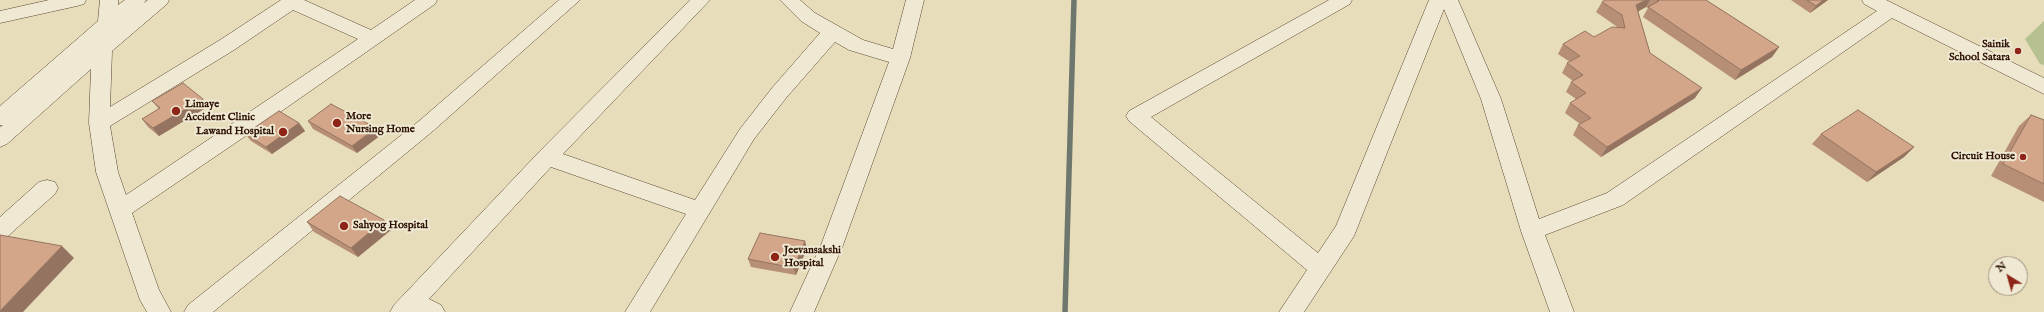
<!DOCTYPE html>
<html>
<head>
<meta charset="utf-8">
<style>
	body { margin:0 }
	#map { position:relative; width:2044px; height:312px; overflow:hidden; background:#e7ddbb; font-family:"IM FELL English",serif }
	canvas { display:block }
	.north { position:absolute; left:1988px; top:256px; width:40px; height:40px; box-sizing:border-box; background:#efe9d3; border:1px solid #a1937f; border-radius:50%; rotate:323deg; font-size:11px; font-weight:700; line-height:16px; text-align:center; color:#2d1101 }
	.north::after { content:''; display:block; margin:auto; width:14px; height:18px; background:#8f2418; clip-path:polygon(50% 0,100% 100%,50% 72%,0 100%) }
</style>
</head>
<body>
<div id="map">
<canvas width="2044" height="312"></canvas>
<div class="north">N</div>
</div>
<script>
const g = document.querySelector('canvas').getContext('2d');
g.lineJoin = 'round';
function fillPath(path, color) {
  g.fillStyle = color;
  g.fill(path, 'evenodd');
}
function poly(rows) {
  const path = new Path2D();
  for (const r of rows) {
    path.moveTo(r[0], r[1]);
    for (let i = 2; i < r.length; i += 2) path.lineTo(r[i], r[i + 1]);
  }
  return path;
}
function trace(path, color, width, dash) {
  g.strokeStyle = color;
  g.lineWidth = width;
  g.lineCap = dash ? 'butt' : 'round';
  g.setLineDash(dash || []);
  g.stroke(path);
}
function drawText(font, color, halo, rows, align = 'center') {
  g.font = font + ' "IM FELL English",serif';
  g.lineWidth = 4;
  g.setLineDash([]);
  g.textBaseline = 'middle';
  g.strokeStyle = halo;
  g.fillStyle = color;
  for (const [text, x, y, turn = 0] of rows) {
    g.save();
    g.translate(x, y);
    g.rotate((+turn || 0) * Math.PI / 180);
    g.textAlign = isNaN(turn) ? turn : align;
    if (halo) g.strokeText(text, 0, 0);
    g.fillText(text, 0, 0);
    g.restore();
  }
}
const green = poly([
	[2044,21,2044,65,2040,64,2025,39]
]);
const stream = poly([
	[1065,312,1074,0]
]);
const minor = poly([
	[49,0,86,0,84,4,77,6,0,23,0,11,49,0],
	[100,0,118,0,118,5,125,0,146,0,144,3,148,0,169,0,167,4,112,51,110,107,220,40,281,0,304,0,371,30,415,0,437,0,435,4,253,131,132,213,159,290,171,312,147,312,140,300,96,172,89,123,91,69,7,144,0,147,0,127,3,125,0,125,0,106,98,21,100,0],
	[293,10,358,39,126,195,118,172,110,126,234,50,293,10],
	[559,0,580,0,433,131,213,312,184,312,188,305,419,121,559,0],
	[690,0,710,0,563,154,695,200,740,129,772,88,820,33,801,21,780,0,800,0,815,13,863,40,893,49,906,0,924,0,910,58,843,245,814,312,790,312,821,245,889,62,849,50,835,42,786,98,754,139,650,312,625,312,686,214,551,167,429,299,441,305,445,312,390,312,394,305,540,151,690,0],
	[1329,0,1352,0,1350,4,1151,117,1318,253,1336,226,1429,0,1458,0,1501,99,1539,219,1607,193,1877,11,1864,4,1862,0,1886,0,2044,78,2044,94,1892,18,1623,205,1545,235,1574,312,1550,312,1521,231,1481,99,1444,9,1354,236,1304,312,1279,312,1307,270,1129,121,1126,116,1129,111,1329,0],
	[47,180,55,182,58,188,55,194,8,236,0,239,0,217,39,182,47,180]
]);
const wall = poly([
	[1605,0,1706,0,1779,47,1772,57,1735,80,1643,17,1648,8,1646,7,1638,11,1650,53,1695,98,1601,157,1573,135,1578,125,1580,124,1565,113,1570,103,1576,99,1566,92,1571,82,1573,81,1562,73,1567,63,1570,62,1558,54,1563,44,1594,37,1617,27,1616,26,1596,12,1602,2],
	[1791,0,1828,0,1810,13],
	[152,101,209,106,159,136,148,127,142,119,159,109],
	[2031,115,2044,120,2044,202,1991,176,2019,126],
	[308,121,381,135,357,153,313,129],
	[299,123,305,131,272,154,251,141,245,134],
	[1821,134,1914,147,1904,157,1867,182,1812,144],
	[384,220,391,230,358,257,314,232,307,222],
	[807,248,796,275,751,267,748,259]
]);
const shadedWall = poly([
	[1646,0,1650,0,1646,7,1630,16,1636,5],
	[1823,0,1828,0,1810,13,1816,6],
	[1779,47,1772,57,1735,80,1741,70],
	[1702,88,1695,98,1601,157,1607,147],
	[203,99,209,106,159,136,153,128],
	[299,123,305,131,272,154,266,147],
	[376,128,381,135,357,153,352,146],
	[1914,147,1904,157,1867,182,1876,172],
	[384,220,391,230,358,257,351,248],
	[805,241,807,248,796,275,794,268],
	[62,246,74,258,23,312,0,312,0,311]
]);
const building = poly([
	[1605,0,1646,0,1636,5,1650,53,1702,88,1607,147,1578,125,1591,118,1570,103,1586,93,1571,82,1583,75,1567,63,1580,56,1563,44,1585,31,1594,37,1612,27,1625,28,1622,15,1602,2,1605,0],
	[1657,0,1706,0,1779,47,1741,70,1648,7,1659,1,1657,0],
	[1807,0,1823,0,1816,6,1807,0],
	[183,83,203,99,153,128,142,119,160,108,152,101,183,83],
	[331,104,376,128,352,146,308,121,331,104],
	[1858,110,1914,147,1876,172,1821,134,1858,110],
	[279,111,299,123,266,147,245,134,279,111],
	[2031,115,2044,120,2044,184,2003,164,2031,115],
	[340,196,384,220,351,248,307,222,340,196],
	[760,233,805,241,794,268,748,259,760,233],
	[0,235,62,246,0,311,0,235]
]);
const markers = [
	[2018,51,4,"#8f2418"],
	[176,111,5,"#8f2418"],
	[337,123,5,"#8f2418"],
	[283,132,5,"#8f2418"],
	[2023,157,4,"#8f2418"],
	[344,226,5,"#8f2418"],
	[775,257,5,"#8f2418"]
];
const poiNames = [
	["Sainik",2010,45,"right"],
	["School Satara",2010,58,"right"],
	["Limaye",185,105],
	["Accident Clinic",185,118],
	["More",346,117],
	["Nursing Home",346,130],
	["Lawand Hospital",274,132,"right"],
	["Circuit House",2015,157,"right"],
	["Sahyog Hospital",353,226],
	["Jeevansakshi",784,251],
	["Hospital",784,264]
];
fillPath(green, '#b5c191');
trace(stream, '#6d776e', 5.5);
trace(minor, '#5c4430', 1);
fillPath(minor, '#efe9d3');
fillPath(wall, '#b68f76');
fillPath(shadedWall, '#947460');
fillPath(building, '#d4a689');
trace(building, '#947460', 1);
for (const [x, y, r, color] of markers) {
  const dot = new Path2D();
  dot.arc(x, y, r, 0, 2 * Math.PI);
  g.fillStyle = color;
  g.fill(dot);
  trace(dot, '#efe9d3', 1.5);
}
drawText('bold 11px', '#2d1101', '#efe9d3', poiNames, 'left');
</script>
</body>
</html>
